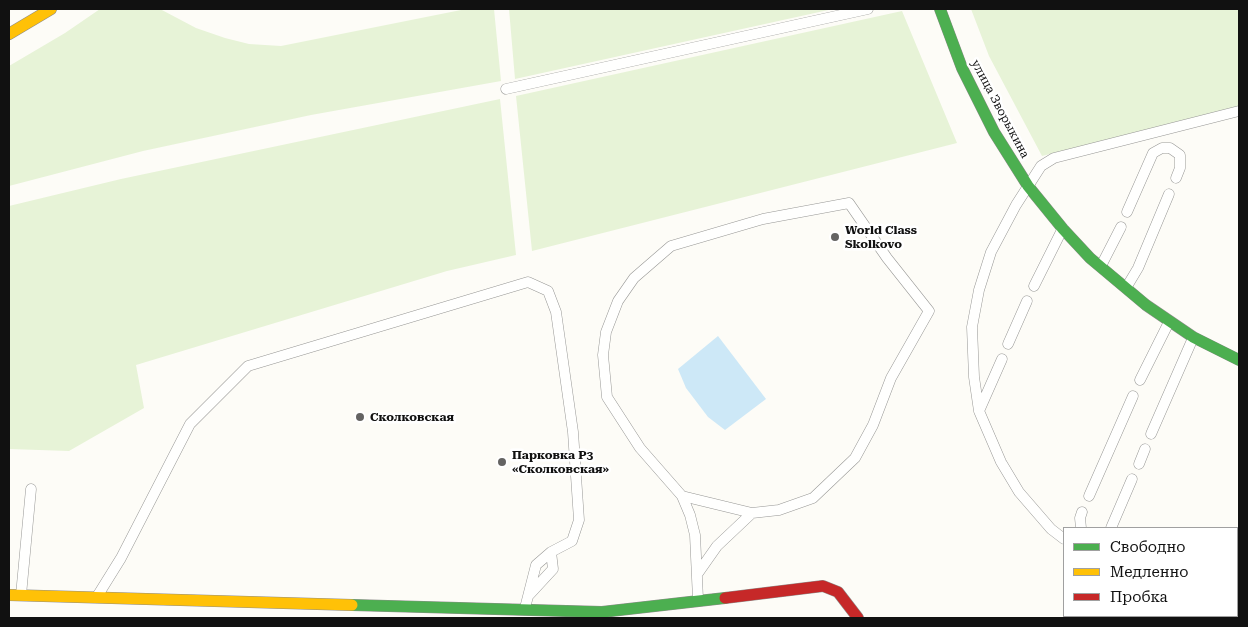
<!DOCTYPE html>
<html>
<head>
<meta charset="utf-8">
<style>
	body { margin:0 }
	#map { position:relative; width:1248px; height:627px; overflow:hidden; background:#fdfcf7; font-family:"Roboto Serif",serif }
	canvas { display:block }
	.frame { position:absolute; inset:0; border:10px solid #111; pointer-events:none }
	.legend { position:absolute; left:1063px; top:527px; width:175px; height:90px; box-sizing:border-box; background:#fff; border:1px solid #a0a0a0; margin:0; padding:6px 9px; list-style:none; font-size:15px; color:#111 }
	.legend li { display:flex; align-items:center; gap:10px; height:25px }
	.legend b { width:25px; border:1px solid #a0a0a0 }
</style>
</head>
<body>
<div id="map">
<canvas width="1248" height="627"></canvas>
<div class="frame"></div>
<ul class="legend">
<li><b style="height:6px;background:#4caf50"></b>Свободно</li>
<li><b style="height:6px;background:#ffc107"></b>Медленно</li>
<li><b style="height:6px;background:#c62828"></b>Пробка</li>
</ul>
</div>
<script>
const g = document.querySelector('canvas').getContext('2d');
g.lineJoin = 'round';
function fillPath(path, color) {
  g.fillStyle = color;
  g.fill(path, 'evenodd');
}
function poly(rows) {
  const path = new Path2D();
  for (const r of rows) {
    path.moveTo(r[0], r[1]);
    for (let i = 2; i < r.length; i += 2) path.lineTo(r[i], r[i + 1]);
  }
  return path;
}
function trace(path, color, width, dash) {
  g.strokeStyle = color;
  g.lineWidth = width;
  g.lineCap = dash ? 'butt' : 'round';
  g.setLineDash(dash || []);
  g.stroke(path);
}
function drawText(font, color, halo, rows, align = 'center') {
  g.font = font + ' "Roboto Serif",serif';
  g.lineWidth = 5;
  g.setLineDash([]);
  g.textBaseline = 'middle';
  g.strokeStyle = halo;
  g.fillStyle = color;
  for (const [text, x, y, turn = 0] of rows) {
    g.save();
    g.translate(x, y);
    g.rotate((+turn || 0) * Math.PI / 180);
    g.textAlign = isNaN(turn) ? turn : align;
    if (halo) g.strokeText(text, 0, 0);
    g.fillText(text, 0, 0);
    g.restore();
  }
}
const green = poly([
	[100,9,160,9,196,28,225,38,249,44,281,46,466,9,494,9,501,81,311,115,143,151,9,186,9,66,65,33],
	[509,9,833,9,515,79],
	[971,9,1239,9,1239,107,1042,156,989,56],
	[902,11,957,143,532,251,516,96],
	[500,99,516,255,447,271,136,365,144,408,69,451,9,449,9,206,121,179]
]);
const water = poly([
	[718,336,766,399,725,430,708,417,686,388,678,369]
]);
const lane = poly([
	[506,89,868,9],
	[849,203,887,258,929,311,891,378,873,425,855,458,813,498,779,510,752,513,682,496,640,448,607,397,603,355,606,332,618,301,634,278,671,246,763,219,849,203],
	[1127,212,1153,153,1162,148,1170,148,1180,155,1180,168,1176,178],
	[1101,266,1121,227],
	[1034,286,1062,230],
	[1126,288,1138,268,1169,194],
	[1008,344,1027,301],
	[1140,380,1169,322],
	[979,411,1002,359],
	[1151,434,1193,338],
	[1139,464,1145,449],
	[682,496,690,515,695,535,698,599],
	[1089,496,1133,396],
	[1081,528,1080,518,1082,512],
	[1111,528,1132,479],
	[1064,539,1051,529,1019,492,1001,462,979,411,974,377,972,327,979,290,991,252,1016,205,1041,166,1054,158,1239,111],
	[698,573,717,546,752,513],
	[1237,590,1239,589],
	[21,595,31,489],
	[98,595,121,558,190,424,248,366,528,282,548,291,556,312,573,432,579,520,572,541,551,552,536,565,525,608],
	[529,595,553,569,551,552]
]);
const fast = poly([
	[940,9,962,68,994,132,1028,186,1063,229,1090,258,1146,305,1193,337,1239,360],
	[352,605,602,612,725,598]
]);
const slow = poly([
	[9,34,51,9],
	[9,595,352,605]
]);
const jam = poly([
	[725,598,823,586,838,592,858,618]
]);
const markers = [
	[835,237,5,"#646362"],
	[360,417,5,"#646362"],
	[502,462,5,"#646362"]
];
const streetNames = [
	["улица Зворыкина",1000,109,62]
];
const poiNames = [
	["World Class",845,230],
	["Skolkovo",845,244],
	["Сколковская",370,417],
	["Парковка P3",512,455],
	["«Сколковская»",512,469]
];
fillPath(green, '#e7f3d7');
fillPath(water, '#cde8f7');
trace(lane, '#979795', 11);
trace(fast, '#8e8d8b', 12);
trace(slow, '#8e8d8b', 12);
trace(jam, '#8e8d8b', 12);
trace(lane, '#fffffe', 10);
trace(fast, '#4caf50', 11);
trace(slow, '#ffc107', 11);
trace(jam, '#c62828', 11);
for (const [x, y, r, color] of markers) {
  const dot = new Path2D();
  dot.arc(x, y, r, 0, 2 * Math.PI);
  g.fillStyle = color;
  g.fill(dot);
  trace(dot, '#fff', 2);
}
drawText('12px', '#111', '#fff', streetNames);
drawText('bold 12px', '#111', '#fff', poiNames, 'left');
</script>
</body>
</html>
